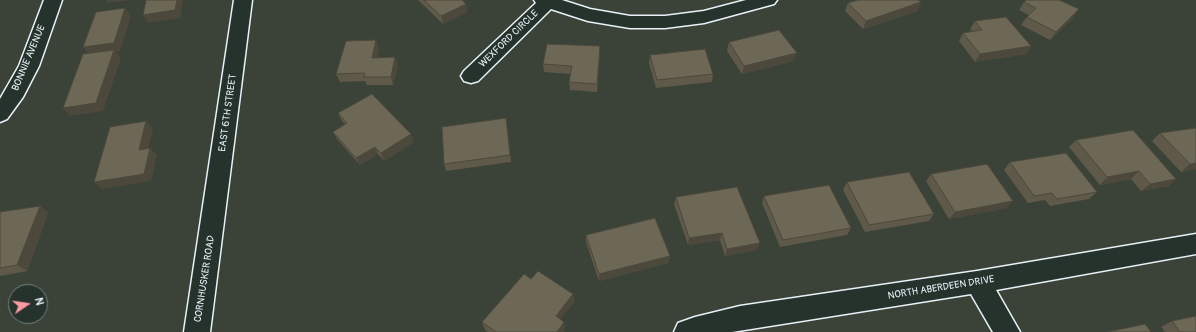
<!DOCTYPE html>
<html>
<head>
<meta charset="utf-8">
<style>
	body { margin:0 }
	#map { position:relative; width:1196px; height:332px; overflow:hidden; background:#3b4339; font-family:Pangolin,sans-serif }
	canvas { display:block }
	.north { position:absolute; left:8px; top:284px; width:40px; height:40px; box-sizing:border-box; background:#26332d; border:1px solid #747f7e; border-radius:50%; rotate:77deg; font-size:11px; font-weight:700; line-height:16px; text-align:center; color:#e8f1f8 }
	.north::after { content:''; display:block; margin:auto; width:14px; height:18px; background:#ff9aa2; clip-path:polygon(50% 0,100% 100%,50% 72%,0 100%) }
</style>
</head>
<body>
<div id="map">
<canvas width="1196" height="332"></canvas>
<div class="north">N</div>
</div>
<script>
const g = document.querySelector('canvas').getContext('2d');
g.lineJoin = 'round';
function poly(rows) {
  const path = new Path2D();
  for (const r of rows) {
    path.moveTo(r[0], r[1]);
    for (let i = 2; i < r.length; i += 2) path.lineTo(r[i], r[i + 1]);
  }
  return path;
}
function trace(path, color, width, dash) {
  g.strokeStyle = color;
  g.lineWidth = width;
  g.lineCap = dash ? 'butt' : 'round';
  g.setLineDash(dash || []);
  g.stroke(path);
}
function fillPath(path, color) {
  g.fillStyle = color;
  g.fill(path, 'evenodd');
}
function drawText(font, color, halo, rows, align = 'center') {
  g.font = font + ' Pangolin,sans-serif';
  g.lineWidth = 3;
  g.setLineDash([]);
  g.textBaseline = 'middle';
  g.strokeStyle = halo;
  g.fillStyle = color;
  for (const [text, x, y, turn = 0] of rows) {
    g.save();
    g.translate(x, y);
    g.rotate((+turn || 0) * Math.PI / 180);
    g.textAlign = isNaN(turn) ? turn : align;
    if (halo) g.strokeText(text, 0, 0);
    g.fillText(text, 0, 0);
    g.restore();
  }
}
const street = poly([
	[44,0,62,0,39,66,23,97,7,119,0,122,0,99,19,66,44,0],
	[534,0,562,0,590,9,630,16,665,16,704,11,746,0,777,0,774,4,704,23,665,28,630,28,588,21,551,9,478,81,471,83,464,81,461,76,464,71,536,3,534,0],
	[1196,234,1196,254,996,290,1020,332,993,332,971,294,732,332,674,332,678,323,695,317,740,306,977,271,1196,234]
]);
const secondary = poly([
	[234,0,252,0,210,332,184,332,234,0]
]);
const wall = poly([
	[418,0,462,0,466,4,467,12,443,24],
	[921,2,917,11,863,29,845,11,848,3],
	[1024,2,1073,18,1050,40,1021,25,1027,17,1029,15,1019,10],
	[975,21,1031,46,1026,54,975,62,959,41,963,33,972,31,970,29],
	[729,42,794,61,742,74,727,51],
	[379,49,377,57,398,65,393,85,367,85,365,81,340,82,336,74],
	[600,54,597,92,570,90,569,82,571,74,544,72,543,64],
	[650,55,713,74,712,82,656,88,649,63],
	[338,113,414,142,384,161,378,154,360,165,337,139,333,132,345,124,342,121],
	[506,118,511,162,446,171,444,164],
	[1196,128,1196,169,1181,172,1152,141,1160,133],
	[1076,140,1176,179,1168,186,1141,191,1131,179,1100,185,1069,147],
	[1010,162,1097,192,1089,199,1050,206,1045,200,1028,203,1004,170],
	[931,174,1007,208,949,219,926,181],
	[847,182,934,214,929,221,865,232,843,190],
	[764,196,851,228,847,235,780,247,762,203],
	[676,197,757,250,725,256,720,240,688,245,674,204],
	[40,206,48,213,27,271,0,276,0,212],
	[586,235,670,256,668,263,599,281,586,242],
	[531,279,573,294,574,302,560,319,565,330,563,332,488,332,485,330,482,322],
	[1172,321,1196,332,1165,332,1161,327]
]);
const shadedWall = poly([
	[106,0,129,0,108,3],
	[177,0,183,0,180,18,148,23,143,15],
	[921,2,917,11,863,29,866,21],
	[466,4,467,12,443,24,441,16],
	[125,8,131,16,120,51,116,52,121,58,103,111,70,116,63,108,89,55,83,47],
	[1079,9,1073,18,1050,40,1056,32],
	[376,40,379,49,375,66,372,58],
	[600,46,600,54,597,92,597,84],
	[1031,46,1026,54,975,62,980,54],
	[797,53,794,61,742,74,744,66],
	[395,57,398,65,393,85,391,77],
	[146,121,153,129,146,157,139,150],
	[411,134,414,142,384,161,381,153],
	[375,147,378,154,360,165,356,158],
	[150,148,157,155,151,181,102,189,94,182],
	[1196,163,1196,169,1181,172,1190,164],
	[1139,171,1131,179,1100,185,1107,177],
	[1176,179,1168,186,1141,191,1150,184],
	[1013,201,1007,208,949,219,955,212],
	[40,206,48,213,27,271,17,265],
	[722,233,720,240,688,245,689,238],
	[760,243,757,250,725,256,727,249],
	[670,256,668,263,599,281,599,274],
	[573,294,574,302,557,324,556,316],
	[564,322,565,330,563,332,557,332]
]);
const building = poly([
	[146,0,177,0,175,10,143,15,146,0],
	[424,0,462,0,466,4,441,16,424,0],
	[858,0,918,0,921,2,866,21,848,3,858,0],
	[1026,0,1059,0,1079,9,1056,32,1027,17,1036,8,1024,2,1026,0],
	[125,8,114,43,83,47,96,12,125,8],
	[1006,17,1031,46,980,54,963,33,982,30,975,21,1006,17],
	[779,30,797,53,744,66,729,42,779,30],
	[376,40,372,58,395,57,391,77,364,77,365,73,336,74,346,41,376,40],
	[547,44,600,46,597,84,569,82,572,66,543,64,547,44],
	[705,49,713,74,657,80,650,55,705,49],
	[114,50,96,103,63,108,83,54,114,50],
	[372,94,411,134,381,153,375,147,356,158,333,132,347,123,338,113,372,94],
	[506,118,510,155,444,164,442,127,506,118],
	[146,121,139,150,150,148,144,174,94,182,110,127,146,121],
	[1196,128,1196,163,1190,164,1160,133,1196,128],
	[1133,130,1176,179,1150,184,1139,171,1107,177,1076,140,1133,130],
	[1066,153,1097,192,1057,199,1052,193,1034,196,1010,162,1066,153],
	[987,164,1013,201,955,212,931,174,987,164],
	[909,172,934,214,869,225,847,182,909,172],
	[829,185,851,228,783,240,764,196,829,185],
	[737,187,760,243,727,249,722,233,689,238,676,197,737,187],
	[40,206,17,265,0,268,0,212,40,206],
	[655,218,670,256,599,274,586,235,655,218],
	[538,271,573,294,556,316,564,322,557,332,496,332,482,322,524,274,531,279,538,271],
	[1196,316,1196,332,1180,332,1172,321,1196,316],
	[1145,324,1151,332,1107,332,1145,324]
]);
const streetNames = [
	["WEXFORD CIRCLE",509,39,-44],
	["BONNIE AVENUE",29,58,-67],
	["EAST 6TH STREET",228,113,-82],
	["CORNHUSKER ROAD",205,279,-81],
	["NORTH ABERDEEN DRIVE",941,288,-9]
];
trace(street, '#e8f1f8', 3);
trace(secondary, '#e8f1f8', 3);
fillPath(street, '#26332d');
fillPath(secondary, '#26332d');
fillPath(wall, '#5e5949');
fillPath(shadedWall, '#4c493c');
fillPath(building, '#6d6855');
trace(building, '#4c493c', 1);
drawText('10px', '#e8f1f8', '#26332d', streetNames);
</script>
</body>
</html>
